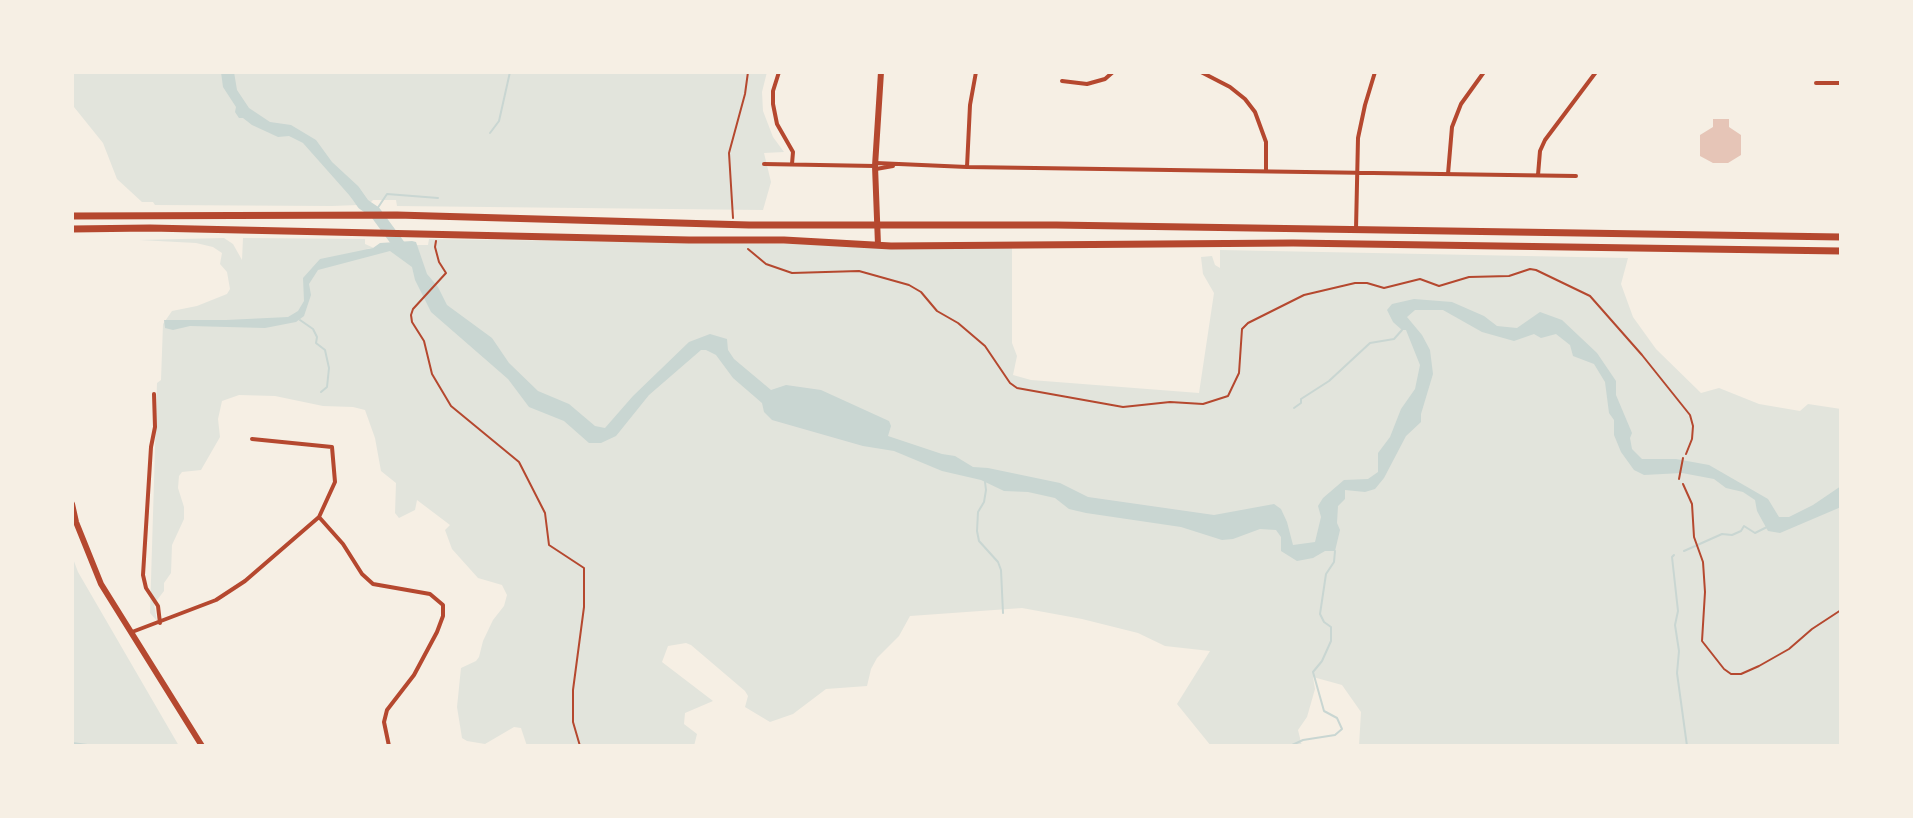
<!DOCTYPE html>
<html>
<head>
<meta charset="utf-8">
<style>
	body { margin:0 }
	#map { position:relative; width:1913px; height:818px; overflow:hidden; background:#f6efe4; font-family:"Source Serif 4",serif }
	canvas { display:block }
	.frame { position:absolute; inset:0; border:74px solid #f6efe4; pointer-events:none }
</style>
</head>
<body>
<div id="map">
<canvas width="1913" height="818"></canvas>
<div class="frame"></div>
</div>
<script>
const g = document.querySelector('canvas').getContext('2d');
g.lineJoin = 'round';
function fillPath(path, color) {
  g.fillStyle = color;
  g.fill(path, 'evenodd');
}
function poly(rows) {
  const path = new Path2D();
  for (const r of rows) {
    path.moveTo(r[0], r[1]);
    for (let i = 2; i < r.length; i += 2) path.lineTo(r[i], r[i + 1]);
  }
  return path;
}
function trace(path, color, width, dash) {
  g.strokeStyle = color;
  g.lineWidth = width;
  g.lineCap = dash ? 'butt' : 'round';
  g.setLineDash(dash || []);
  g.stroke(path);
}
const green = poly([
	[72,72,767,72,762,92,763,111,773,137,784,152,764,153,771,182,763,210,397,206,396,200,373,200,370,203,367,200,355,201,358,205,332,206,155,205,153,202,142,202,117,179,103,143,74,107],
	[224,238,233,244,242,260,243,238,365,239,365,244,374,248,366,249,419,252,416,245,428,245,429,239,1012,247,1012,343,1017,356,1013,375,1031,380,1199,393,1214,293,1203,274,1201,257,1212,256,1215,265,1220,268,1220,250,1628,258,1621,284,1633,317,1656,349,1701,393,1719,388,1759,404,1800,411,1808,404,1841,409,1841,746,1359,746,1361,712,1342,685,1313,677,1315,689,1307,717,1298,730,1302,746,1211,746,1177,704,1210,651,1165,646,1138,633,1082,619,1022,608,910,616,899,636,877,658,871,669,867,686,826,689,793,714,770,722,745,707,748,696,745,691,691,645,686,643,668,646,662,662,713,701,685,713,684,724,697,734,694,746,527,746,521,728,514,727,485,744,467,741,462,738,457,707,461,668,476,661,479,657,483,641,493,620,504,606,507,595,502,585,478,578,452,549,445,530,450,525,417,500,415,510,399,518,395,513,396,483,381,471,375,438,365,410,353,407,323,406,275,396,239,395,222,401,218,419,220,437,201,470,182,472,179,476,178,488,184,507,184,519,172,545,171,573,164,583,164,591,154,604,157,621,150,613,157,383,161,380,163,324,172,311,197,306,227,294,230,289,227,272,220,264,222,253,213,247,196,243,139,240],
	[72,556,78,572,179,746,72,746]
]);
const water = poly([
	[221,72,234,72,237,90,249,108,270,122,291,125,316,140,332,162,358,186,370,203,358,205,303,143,289,136,278,137,252,125,243,118,239,118,235,112,236,107,223,87],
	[412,241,416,242,427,274,438,287,447,305,492,338,509,363,538,391,569,404,595,426,605,428,633,396,689,342,710,334,727,339,728,350,734,359,771,390,786,385,821,390,889,421,891,426,888,436,942,454,955,456,973,467,988,468,1060,483,1088,497,1214,515,1274,504,1281,509,1287,522,1293,545,1315,542,1321,517,1318,506,1323,498,1344,480,1368,479,1378,472,1378,453,1390,437,1401,409,1415,389,1420,365,1406,330,1402,330,1393,322,1387,310,1392,304,1414,299,1452,302,1484,316,1497,326,1517,328,1540,312,1562,320,1597,353,1616,381,1616,395,1632,433,1630,438,1632,449,1642,459,1676,459,1709,465,1768,499,1779,517,1789,517,1813,505,1841,486,1841,507,1780,533,1768,531,1757,511,1755,500,1743,492,1726,488,1714,479,1682,473,1644,475,1634,470,1621,452,1614,435,1614,420,1609,413,1605,382,1594,364,1573,356,1570,345,1556,334,1541,338,1534,334,1514,341,1482,332,1443,310,1415,310,1407,317,1422,335,1430,350,1433,374,1421,414,1421,422,1406,436,1384,478,1375,489,1365,492,1345,490,1345,499,1338,506,1337,523,1340,530,1335,551,1325,551,1313,558,1297,561,1281,551,1281,537,1276,530,1260,529,1233,539,1222,540,1181,527,1086,513,1069,509,1055,498,1028,492,1004,491,981,480,942,471,894,451,863,446,772,420,764,412,762,403,733,378,716,355,706,350,701,350,649,395,616,436,601,443,589,443,564,421,529,407,508,379,431,312,415,280,412,267,390,251,318,270,309,284,311,295,304,316,296,322,265,328,190,326,173,330,165,328,164,320,226,320,288,317,298,311,304,301,303,278,320,259,373,248,380,243]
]);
const stream = poly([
	[490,133,499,121,510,72],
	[375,212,387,194,438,198],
	[300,320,313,329,317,337,316,343,325,350,329,368,327,387,321,392],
	[1294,408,1301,403,1301,399,1329,381,1370,343,1394,339,1402,330],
	[985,482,986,490,984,502,978,512,977,531,979,541,998,562,1001,570,1003,613],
	[1684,551,1722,534,1732,535,1741,531,1744,526,1755,533,1767,527],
	[1674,555,1672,557,1678,611,1675,625,1679,651,1677,673,1687,746],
	[72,743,95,746],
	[1290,746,1303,740,1335,735,1342,729,1337,718,1324,711,1313,672,1322,661,1331,641,1331,627,1324,622,1320,614,1326,574,1334,562,1335,551]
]);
const river = poly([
	[354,191,363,204,375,212,405,253]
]);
const building = poly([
	[1713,119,1729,119,1729,127,1741,135,1741,155,1728,163,1713,163,1700,156,1700,135,1713,127]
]);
const path = poly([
	[733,218,729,153,745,94,748,72],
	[436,241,435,247,439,262,446,273,413,309,411,315,412,322,424,341,432,374,451,406,519,462,545,513,549,545,584,568,584,607,573,690,573,722,580,746],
	[748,249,766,264,792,273,859,271,909,285,921,292,937,311,958,323,985,346,1010,383,1017,388,1123,407,1170,402,1203,404,1228,396,1239,373,1242,329,1248,323,1304,295,1355,283,1367,283,1384,288,1420,279,1439,286,1469,277,1509,276,1530,269,1536,270,1590,296,1642,355,1690,415,1693,426,1692,439,1686,454],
	[1683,484,1692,504,1694,537,1703,562,1705,592,1702,641,1724,669,1731,674,1741,674,1759,666,1789,649,1812,629,1841,610]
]);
const service = poly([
	[1679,479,1683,458]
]);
const minor = poly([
	[779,72,773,91,773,104,777,124,793,152,792,164],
	[1201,72,1230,87,1245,99,1255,112,1266,142,1266,171],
	[1062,81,1087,84,1105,79,1113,72],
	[1816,83,1841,83],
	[876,163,967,167,1576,176],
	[764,164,875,166],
	[967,167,970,105,976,72],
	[876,169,893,166],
	[1448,174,1452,127,1461,104,1484,72],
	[1538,175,1540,151,1545,140,1596,72],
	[1356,229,1358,138,1365,105,1375,72],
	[154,394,155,427,151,447,143,575,146,588,158,606,160,623],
	[319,517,343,544,362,574,373,584,430,594,443,605,443,616,437,632,414,675,387,710,384,722,389,746],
	[132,632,216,600,245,581,319,517,335,482,332,447,252,439]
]);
const tertiary = poly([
	[878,245,875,166,881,72]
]);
const secondary = poly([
	[72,504,76,522,101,584,202,746]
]);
const primary = poly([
	[72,216,397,215,749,225,1056,225,1841,237],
	[72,229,150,228,689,240,784,240,891,246,1293,243,1841,251]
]);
fillPath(green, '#e2e4dc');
fillPath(water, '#c9d6d2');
trace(stream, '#c9d6d2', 2);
trace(river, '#c9d6d2', 12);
fillPath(building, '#e6c5b7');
trace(path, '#b5482f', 2);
trace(service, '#b5482f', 2);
trace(minor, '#b5482f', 4);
trace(tertiary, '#b5482f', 6);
trace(secondary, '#b5482f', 6);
trace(primary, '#b5482f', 7);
</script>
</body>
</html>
